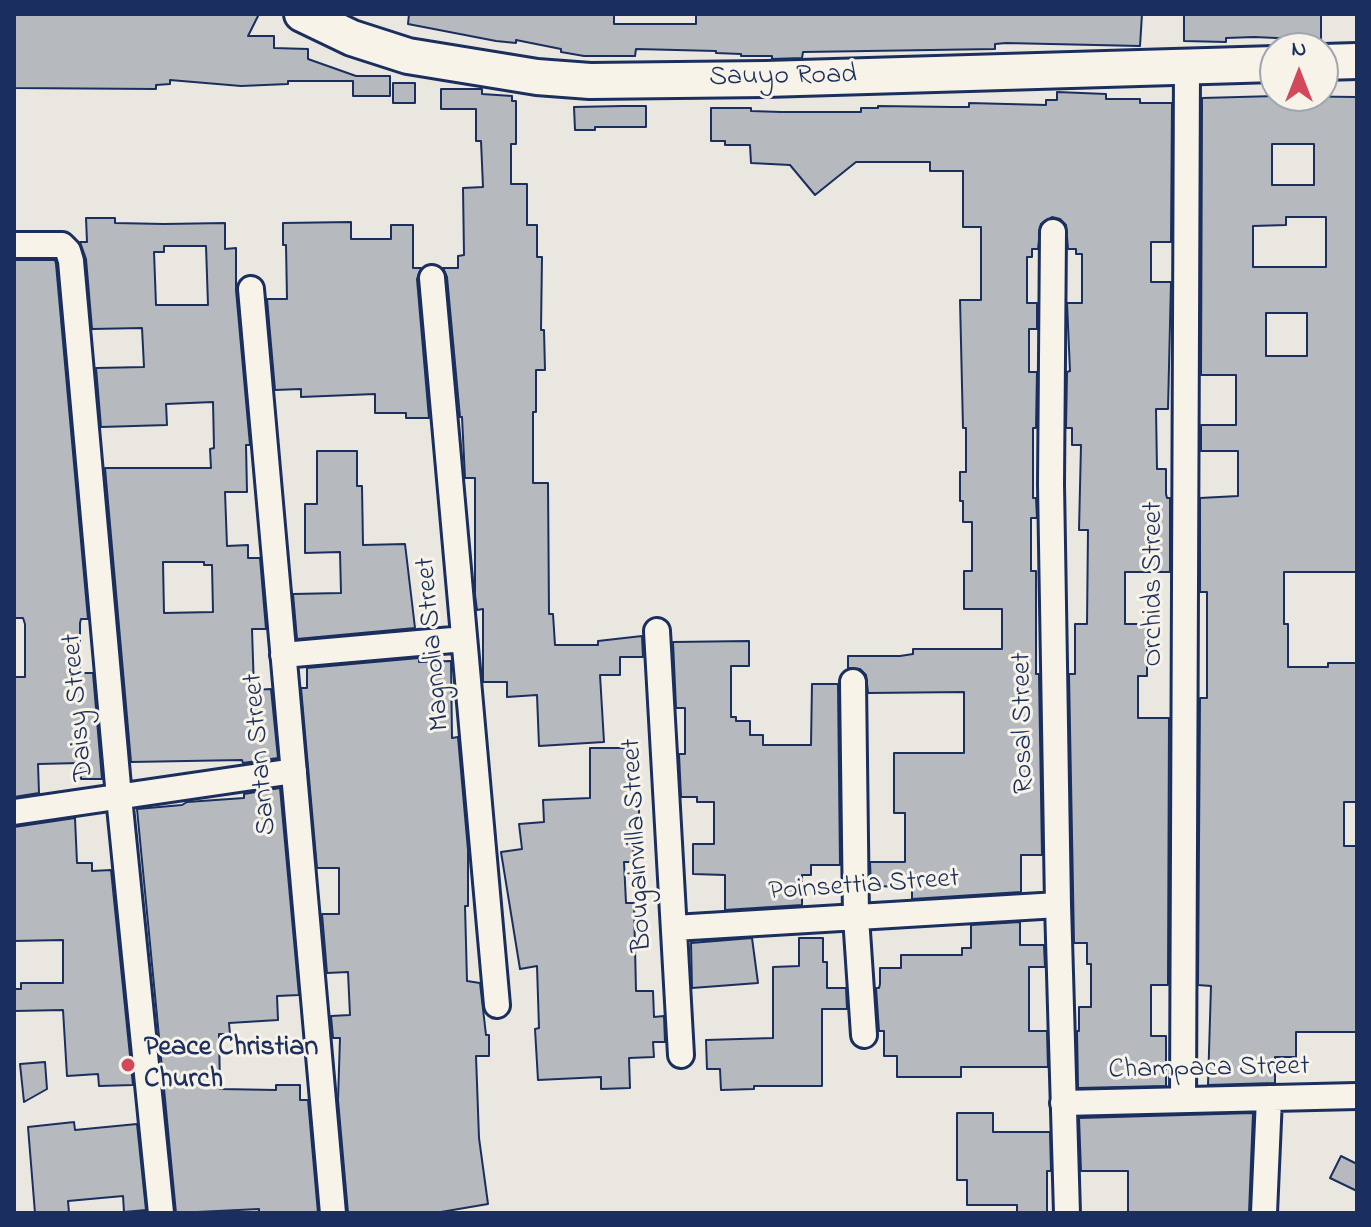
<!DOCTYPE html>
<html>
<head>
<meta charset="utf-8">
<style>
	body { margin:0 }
	#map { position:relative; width:1371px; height:1227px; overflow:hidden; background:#eae7e0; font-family:"Indie Flower",sans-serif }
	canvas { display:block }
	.frame { position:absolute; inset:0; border:16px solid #1b2f5e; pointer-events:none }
	.north { position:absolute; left:1259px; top:32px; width:80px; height:80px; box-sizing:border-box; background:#f7f3e8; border:2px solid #9fa5b1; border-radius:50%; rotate:0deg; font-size:22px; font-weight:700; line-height:32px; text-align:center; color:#1b2f5e }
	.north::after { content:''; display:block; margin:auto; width:28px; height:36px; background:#d1495b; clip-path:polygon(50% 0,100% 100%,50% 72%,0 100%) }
</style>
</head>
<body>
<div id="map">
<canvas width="1371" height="1227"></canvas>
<div class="frame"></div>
<div class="north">N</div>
</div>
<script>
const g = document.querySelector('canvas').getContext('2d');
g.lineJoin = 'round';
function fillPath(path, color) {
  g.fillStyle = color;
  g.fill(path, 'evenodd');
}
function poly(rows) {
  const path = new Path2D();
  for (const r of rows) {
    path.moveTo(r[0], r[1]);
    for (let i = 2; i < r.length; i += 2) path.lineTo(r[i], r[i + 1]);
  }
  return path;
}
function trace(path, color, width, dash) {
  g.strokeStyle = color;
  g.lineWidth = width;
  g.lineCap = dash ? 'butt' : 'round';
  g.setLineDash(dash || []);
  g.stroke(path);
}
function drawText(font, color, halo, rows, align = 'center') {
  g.font = font + ' "Indie Flower",sans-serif';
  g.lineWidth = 6;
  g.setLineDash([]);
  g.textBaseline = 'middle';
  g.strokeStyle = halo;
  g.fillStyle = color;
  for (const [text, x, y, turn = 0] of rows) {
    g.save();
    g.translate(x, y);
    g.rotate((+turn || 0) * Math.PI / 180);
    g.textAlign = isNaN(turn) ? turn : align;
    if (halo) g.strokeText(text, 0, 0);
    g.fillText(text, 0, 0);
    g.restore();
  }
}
const building = poly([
	[14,14,259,14,248,36,274,36,274,48,308,49,308,59,356,76,390,76,390,96,353,96,353,81,288,81,288,84,241,86,170,80,170,84,156,85,156,89,14,88,14,14],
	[409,14,614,14,614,24,696,24,696,14,1142,14,1140,46,1006,43,995,44,995,49,803,52,802,58,772,59,772,56,741,56,741,54,716,53,716,51,636,49,635,56,584,56,561,52,561,49,516,40,516,43,496,41,408,24,409,14],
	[1184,14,1321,14,1321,40,1254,37,1226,38,1226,42,1184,41,1184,14],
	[393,83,415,83,415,103,393,103,393,83],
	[441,89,482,89,482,94,512,96,512,101,516,101,516,144,511,144,511,184,527,184,527,225,537,225,537,257,542,257,541,330,544,330,545,370,536,370,536,412,533,412,533,483,548,483,549,614,553,614,555,645,598,645,598,641,642,636,643,657,620,657,620,675,600,675,604,742,539,746,537,695,507,697,507,682,483,682,483,609,477,610,475,595,475,478,465,478,462,417,460,417,447,277,443,268,458,268,458,256,464,255,463,188,483,187,481,141,476,141,476,109,441,109,441,89],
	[1057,92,1106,94,1106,99,1140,99,1140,103,1172,103,1171,242,1151,242,1151,282,1171,282,1168,409,1156,409,1157,469,1166,469,1166,494,1167,498,1170,498,1170,572,1125,572,1125,624,1147,624,1147,676,1138,676,1138,718,1169,718,1168,985,1151,985,1151,1036,1166,1036,1166,1086,1078,1088,1077,1031,1079,1031,1079,1007,1091,1007,1091,964,1087,964,1087,943,1074,943,1069,674,1075,674,1075,624,1087,624,1088,530,1079,530,1081,445,1072,445,1072,428,1066,428,1067,372,1070,371,1067,303,1082,303,1082,254,1076,254,1076,249,1068,249,1066,225,1060,219,1052,217,1041,224,1038,249,1032,249,1032,257,1027,257,1027,303,1037,303,1037,329,1029,329,1029,372,1037,372,1036,428,1033,428,1033,498,1036,498,1037,518,1031,518,1031,571,1036,571,1036,674,1039,674,1042,855,1021,855,1021,892,912,899,912,887,871,886,870,862,905,862,905,813,894,813,894,753,964,753,964,692,868,693,866,675,860,669,848,668,848,656,900,656,913,654,913,649,1002,649,1002,609,964,609,964,571,972,571,972,522,963,522,963,501,960,501,960,472,966,472,966,428,963,428,960,300,981,300,981,227,963,227,963,171,930,171,930,162,856,162,815,195,790,165,751,163,750,145,725,145,725,141,711,141,711,108,751,108,751,111,781,112,861,112,861,108,878,108,878,106,952,107,969,107,969,103,1046,105,1046,100,1057,100,1057,92],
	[1276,96,1356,97,1357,572,1284,572,1284,624,1288,624,1288,667,1328,667,1328,663,1357,663,1357,802,1344,802,1344,846,1357,846,1357,1032,1296,1032,1296,1057,1275,1057,1275,1083,1208,1085,1211,986,1198,985,1200,698,1207,698,1207,592,1200,592,1200,498,1238,496,1238,451,1201,451,1201,425,1236,425,1236,375,1201,375,1202,103,1202,98,1276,96],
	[1272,144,1314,144,1314,185,1272,185,1272,144],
	[1286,217,1326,217,1326,267,1253,267,1253,226,1286,225,1286,217],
	[1266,313,1307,313,1307,356,1266,356,1266,313],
	[623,106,646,106,646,127,595,127,595,130,575,130,574,107,623,106],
	[86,218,115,218,115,223,164,224,225,223,225,249,236,248,236,290,250,445,246,445,247,492,225,492,227,546,248,545,248,558,260,558,266,629,252,629,254,690,271,689,278,758,243,763,242,760,131,762,105,468,211,468,210,449,214,448,213,402,166,404,167,425,101,427,96,368,144,367,142,328,92,329,86,259,80,242,87,242,86,218],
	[164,246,206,246,208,305,156,305,154,252,164,252,164,246],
	[163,562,204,562,204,565,212,565,213,612,164,613,163,562],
	[351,222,351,239,391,239,391,225,413,225,413,268,421,268,417,279,429,418,406,418,406,413,375,413,375,394,301,397,301,389,275,390,267,299,287,299,286,245,283,245,283,223,351,222],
	[14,260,55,260,56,264,88,619,81,619,80,623,80,673,93,673,102,779,81,779,80,763,38,764,39,793,14,797,14,677,25,677,25,624,23,618,14,618,14,260],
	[317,451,357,451,357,486,362,486,363,545,405,544,415,628,297,639,293,594,341,593,340,552,305,553,305,504,317,504,317,451],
	[749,641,749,666,731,666,731,717,736,717,736,721,750,721,750,735,763,735,763,745,811,745,812,684,838,684,840,865,811,865,811,875,802,875,802,905,725,910,725,875,693,874,693,844,714,844,714,802,697,802,697,797,681,797,679,754,685,754,685,708,676,708,673,642,749,641],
	[419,658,419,662,451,661,452,738,458,737,468,850,468,906,465,906,467,981,480,983,486,1035,489,1035,489,1056,476,1056,479,1138,488,1204,435,1213,348,1213,338,1100,340,1038,333,1038,331,1016,350,1015,348,972,327,973,322,914,339,914,339,868,317,868,301,688,307,688,307,668,419,658],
	[590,748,630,748,630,800,639,800,639,824,632,824,634,862,624,862,626,903,634,903,636,991,653,991,654,1017,664,1016,665,1042,653,1042,654,1057,629,1058,630,1088,601,1089,601,1077,538,1080,535,1029,539,1028,537,966,520,969,501,852,522,849,519,824,544,822,543,800,590,798,590,748],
	[280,788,299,995,277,996,278,1020,229,1023,230,1034,219,1034,220,1089,276,1090,276,1085,300,1085,300,1100,308,1100,318,1213,259,1213,259,1209,176,1213,137,809,182,805,187,802,244,798,244,794,280,788],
	[75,818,77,863,92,863,92,871,111,870,133,1085,99,1086,98,1074,67,1076,63,1010,14,1011,14,989,21,989,21,983,63,983,63,940,14,941,14,827,75,818],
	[1020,922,1020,945,1044,945,1045,967,1029,967,1029,1031,1047,1031,1048,1067,961,1067,961,1077,897,1077,897,1056,884,1056,884,1031,879,1031,876,988,879,988,880,984,880,968,901,968,901,955,962,955,962,948,971,948,971,925,1020,922],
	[752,938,758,983,692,988,691,943,752,938],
	[799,938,823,938,823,962,827,962,827,988,846,988,847,1009,822,1009,822,1086,754,1086,754,1089,721,1090,720,1069,707,1069,706,1040,773,1038,773,967,799,966,799,938],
	[45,1062,47,1089,24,1102,20,1064,45,1062],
	[957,1113,993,1113,993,1132,1050,1132,1051,1171,1047,1171,1047,1213,1017,1213,1017,1205,967,1205,967,1180,957,1180,957,1113],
	[1253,1113,1249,1213,1128,1213,1128,1171,1081,1171,1079,1118,1253,1113],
	[74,1122,75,1130,137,1124,146,1210,124,1212,123,1196,68,1201,69,1213,35,1213,28,1127,74,1122],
	[1341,1156,1357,1164,1357,1191,1330,1178,1341,1156]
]);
const minor = poly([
	[1053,232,1051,484,1058,905,1067,1213],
	[14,245,62,245,68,251,71,261,119,797,161,1213],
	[432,278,497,1005],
	[251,289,333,1213],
	[657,631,681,1055],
	[283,655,464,639],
	[853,682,856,917,864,1035],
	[14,812,294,771],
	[674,928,1058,905],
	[1183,1100,1187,67],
	[1063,1103,1357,1096],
	[1264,1213,1269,1098]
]);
const secondary = poly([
	[302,14,352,38,408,56,537,77,590,81,766,79,1275,64],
	[1323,62,1357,61]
]);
const markers = [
	[128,1065,8,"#d1495b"]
];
const streetNames = [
	["Sauyo Road",783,78,-1],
	["Orchids Street",1155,584,-90],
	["Magnolia Street",435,644,-95],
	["Daisy Street",80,707,-95],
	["Rosal Street",1025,723,-91],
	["Santan Street",262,754,-95],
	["Bougainvilla Street",639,845,-93],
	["Poinsettia Street",864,887,-4],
	["Champaca Street",1209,1070,-1]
];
const poiNames = [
	["Peace Christian",144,1049],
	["Church",144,1081]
];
fillPath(building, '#b6babf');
trace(building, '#1b2f5e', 2);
trace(minor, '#1b2f5e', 30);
trace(secondary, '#1b2f5e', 40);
trace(minor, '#f7f3e8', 24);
trace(secondary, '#f7f3e8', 34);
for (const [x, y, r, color] of markers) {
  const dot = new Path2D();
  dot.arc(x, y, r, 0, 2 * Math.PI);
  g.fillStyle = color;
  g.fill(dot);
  trace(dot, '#f7f3e8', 3);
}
drawText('28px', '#1b2f5e', '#f7f3e8', streetNames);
drawText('bold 28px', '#1b2f5e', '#f7f3e8', poiNames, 'left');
</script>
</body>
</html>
